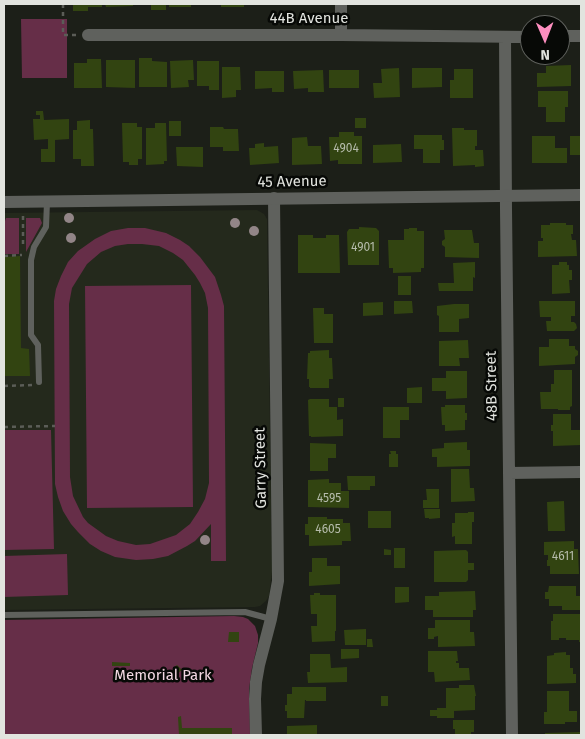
<!DOCTYPE html>
<html>
<head>
<meta charset="utf-8">
<style>
	body { margin:0 }
	#map { position:relative; width:585px; height:739px; overflow:hidden; background:#1c1f18; font-family:"Fira Sans",sans-serif }
	canvas { display:block }
	.frame { position:absolute; inset:0; border:5px solid #e2e4df; pointer-events:none }
	.north { position:absolute; left:520px; top:15px; width:50px; height:50px; box-sizing:border-box; background:#070906; border:1px solid #5f615d; border-radius:50%; rotate:179deg; font-size:14px; font-weight:700; line-height:20px; text-align:center; color:#e2e4df }
	.north::after { content:''; display:block; margin:auto; width:18px; height:22px; background:#fd8ebf; clip-path:polygon(50% 0,100% 100%,50% 72%,0 100%) }
</style>
</head>
<body>
<div id="map">
<canvas width="585" height="739"></canvas>
<div class="frame"></div>
<div class="north">N</div>
</div>
<script>
const g = document.querySelector('canvas').getContext('2d');
g.lineJoin = 'round';
function fillPath(path, color) {
  g.fillStyle = color;
  g.fill(path, 'evenodd');
}
function poly(rows) {
  const path = new Path2D();
  for (const r of rows) {
    path.moveTo(r[0], r[1]);
    for (let i = 2; i < r.length; i += 2) path.lineTo(r[i], r[i + 1]);
  }
  return path;
}
function trace(path, color, width, dash) {
  g.strokeStyle = color;
  g.lineWidth = width;
  g.lineCap = dash ? 'butt' : 'round';
  g.setLineDash(dash || []);
  g.stroke(path);
}
function drawText(font, color, halo, rows, align = 'center') {
  g.font = font + ' "Fira Sans",sans-serif';
  g.lineWidth = 5;
  g.setLineDash([]);
  g.textBaseline = 'middle';
  g.strokeStyle = halo;
  g.fillStyle = color;
  for (const [text, x, y, turn = 0] of rows) {
    g.save();
    g.translate(x, y);
    g.rotate((+turn || 0) * Math.PI / 180);
    g.textAlign = isNaN(turn) ? turn : align;
    if (halo) g.strokeText(text, 0, 0);
    g.fillText(text, 0, 0);
    g.restore();
  }
}
const built = poly([
	[257,210,264,214,267,219,272,571,269,596,266,601,260,606,255,607,4,610,4,213]
]);
const green = poly([
	[21,19,67,19,67,78,22,78],
	[6,218,19,218,19,254,4,254,4,224],
	[26,218,40,218,42,223,26,252],
	[128,228,145,228,166,233,180,240,189,246,200,257,215,277,221,295,224,306,226,561,211,561,211,524,195,541,187,546,168,556,153,559,136,560,115,557,101,551,90,544,78,532,71,524,63,511,58,497,55,484,54,301,56,289,61,276,68,262,78,251,95,239,111,231],
	[128,244,142,244,159,246,173,253,183,260,195,275,200,283,205,293,208,308,209,483,205,499,198,512,190,524,176,535,150,544,136,545,118,541,106,536,88,523,83,517,73,496,70,477,69,304,72,288,87,264,101,252,115,246],
	[191,285,193,507,87,508,85,286],
	[4,430,51,430,54,549,4,550],
	[67,554,68,595,4,597,4,556],
	[234,616,243,617,248,619,255,626,258,635,258,643,252,668,249,689,250,735,4,735,4,620]
]);
const building = poly([
	[73,4,102,4,102,7,88,7,88,11,73,11],
	[105,4,133,4,133,6,106,7],
	[151,4,166,4,166,10,151,10],
	[169,4,191,4,191,7,169,7],
	[221,4,244,4,244,7,221,7],
	[139,58,152,58,152,61,167,62,167,87,139,87],
	[87,59,101,59,102,88,74,88,74,63,87,63],
	[106,60,135,60,135,88,106,87],
	[193,60,194,80,188,80,189,87,171,88,170,61],
	[197,61,219,61,219,90,209,90,209,86,197,86],
	[571,65,571,86,537,87,537,73,546,73,546,66],
	[222,67,240,67,241,90,236,90,236,97,222,98],
	[399,68,400,97,374,98,373,83,382,83,381,69],
	[412,68,442,68,442,87,412,88],
	[454,69,473,69,473,98,450,98,450,80,454,80],
	[323,70,324,92,308,92,308,88,294,89,293,71],
	[329,70,359,70,359,88,329,88],
	[255,71,284,71,284,92,272,92,272,88,255,89],
	[538,91,568,91,568,107,565,107,565,122,546,122,546,107,538,107],
	[36,111,43,111,44,120,69,119,69,139,55,140,55,162,41,162,41,149,48,149,48,139,34,140,33,119,40,119,40,115,36,115],
	[355,118,366,118,366,128,355,128],
	[90,120,90,129,93,129,94,166,81,166,81,159,73,159,73,130,77,130,77,121],
	[169,121,181,121,181,136,169,136],
	[122,123,137,123,137,127,142,127,142,159,138,159,138,165,129,165,129,162,123,162],
	[155,123,166,123,167,161,164,161,164,164,146,165,146,128,155,128],
	[210,127,223,127,224,129,238,129,239,151,223,151,223,147,210,147],
	[452,128,464,128,464,130,477,130,477,146,475,146,475,150,483,150,484,166,475,167,475,165,453,166],
	[339,132,354,132,354,136,362,136,362,164,338,164,338,160,330,161,329,137,339,137],
	[414,135,442,135,442,140,444,140,444,150,440,150,440,163,423,163,423,149,414,149],
	[532,136,555,136,555,148,567,148,567,163,532,163],
	[570,136,581,136,581,155,570,155],
	[307,137,308,146,321,146,322,164,292,165,292,138],
	[264,143,264,147,278,146,279,163,250,165,249,148,255,148,255,144],
	[401,144,402,162,373,163,373,145],
	[176,147,203,147,203,167,177,166],
	[550,223,566,223,566,225,573,225,573,234,571,234,572,240,576,240,577,256,538,257,538,241,543,241,543,238,541,238,541,225,550,225],
	[359,227,376,228,379,231,379,265,348,265,347,232,349,229,359,229],
	[409,228,417,228,417,231,424,231,424,268,421,268,421,272,393,273,393,268,389,268,388,240,404,240,404,229,409,229],
	[444,230,472,230,474,243,479,243,479,258,445,257,445,247,442,245,442,241,445,239],
	[298,235,313,235,313,238,326,238,326,235,339,235,340,273,298,273],
	[20,256,21,348,29,349,30,376,4,376,4,257],
	[475,262,475,278,473,277,473,291,439,291,438,283,454,283,453,263],
	[559,262,567,262,567,265,569,265,569,270,572,270,572,280,569,280,570,293,552,294,552,265,559,265],
	[398,276,411,276,411,295,398,295],
	[394,301,412,301,413,313,394,314],
	[539,301,575,301,575,316,571,316,571,322,574,322,576,324,577,328,574,331,547,331,546,321,551,321,551,317,540,317],
	[383,302,383,315,363,316,363,303],
	[454,304,469,304,469,318,459,319,459,332,439,332,439,316,437,315,437,306],
	[313,308,324,308,324,314,333,314,333,343,314,343],
	[549,339,569,339,569,346,575,346,575,349,578,351,578,355,575,357,575,364,539,366,539,347,549,347],
	[468,340,469,358,459,358,460,366,439,366,439,341],
	[329,350,329,358,332,358,333,379,329,379,329,388,310,388,310,387,309,387,309,379,307,379,308,353,310,353,310,351],
	[554,370,572,370,572,406,570,407,570,410,558,410,558,409,541,409,540,392,551,392,551,384,554,384],
	[446,371,467,371,467,398,446,399,446,391,432,391,432,378,446,378],
	[422,387,422,403,407,403,407,388],
	[338,398,344,398,344,407,338,407],
	[310,399,329,399,329,407,337,407,337,420,343,419,343,436,311,437,311,436,309,436,308,400],
	[445,405,465,405,465,413,467,413,467,420,465,420,465,430,445,431,445,425,442,425,441,407,445,407],
	[383,407,409,407,409,420,400,420,400,438,383,438],
	[553,414,571,414,571,430,581,430,581,445,553,446,553,431,551,431,551,425,553,425],
	[467,442,467,450,470,450,470,466,437,467,437,457,432,457,432,449,444,448,444,443],
	[310,443,336,444,336,458,328,458,328,471,310,471],
	[390,451,396,451,396,454,398,454,398,467,389,467,389,454,391,454],
	[451,469,469,469,470,488,474,488,475,501,451,502],
	[347,476,375,476,375,486,370,486,370,490,348,490],
	[329,479,329,483,341,483,341,491,349,491,349,508,308,507,308,480],
	[426,489,439,489,439,508,423,508,423,500,427,500],
	[564,501,565,531,548,531,547,502],
	[424,509,440,509,440,518,429,519,429,518,425,518],
	[368,511,391,511,391,528,368,528],
	[468,512,474,512,474,522,472,522,472,544,455,544,455,536,452,537,452,523,455,523,455,513,468,513],
	[308,517,327,517,327,519,343,519,343,523,350,523,351,541,342,541,342,545,309,546,309,535,305,535,305,524,308,524],
	[574,541,574,549,578,549,579,574,550,574,550,566,547,566,547,560,548,560,548,555,544,555,544,542],
	[394,548,405,548,405,568,394,568],
	[384,549,391,550,391,555,384,555],
	[466,550,468,552,468,563,474,563,474,570,468,570,468,580,466,582,434,582,434,551],
	[312,558,327,558,327,566,340,566,340,584,309,586,309,572,312,572],
	[549,586,576,586,576,596,581,596,581,610,562,610,562,606,549,606,549,599,545,599,545,592,548,592],
	[395,587,409,587,409,602,395,603],
	[475,591,476,610,473,610,473,617,433,617,433,610,425,610,425,596,439,596,439,592],
	[314,593,320,593,320,595,336,595,336,631,335,631,335,641,312,642,311,626,317,626,317,614,311,614,310,595,314,595],
	[553,614,581,614,581,642,579,642,579,640,566,640,566,638,559,638,559,640,551,640,551,621,553,621],
	[435,620,470,620,470,632,474,632,475,646,438,647,438,636,434,637,434,639,428,639,428,628,435,628],
	[366,629,366,645,345,645,344,630],
	[229,632,239,632,239,642,228,642],
	[367,639,372,639,373,647,367,647],
	[341,649,359,649,359,658,341,659],
	[428,651,457,651,458,661,456,661,456,663,459,663,459,668,469,668,470,680,435,682,434,672,428,672],
	[566,652,566,655,570,655,570,668,573,668,573,674,576,674,576,683,547,684,547,656,554,655,554,653],
	[310,654,330,654,331,668,347,667,347,682,308,683,307,672,310,672],
	[112,662,130,663,130,666,112,666],
	[177,665,182,670,177,674,173,668],
	[459,685,474,685,476,696,475,696,475,710,454,711,454,718,437,718,437,716,430,716,430,710,437,710,437,708,446,708,446,688,459,688],
	[292,687,326,687,326,701,306,701,306,700,305,700,304,718,287,718,287,711,285,711,285,705,287,705,287,694,292,694],
	[547,691,569,691,569,711,577,711,577,722,565,722,565,724,544,724,544,712,547,712],
	[381,696,388,696,388,706,381,706],
	[181,716,182,728,232,728,232,735,179,735,178,717],
	[453,720,474,720,474,732,471,732,471,735,455,735,455,729,453,729],
	[317,725,317,735,287,735,287,726],
	[581,732,581,735,545,735,545,733]
]);
const path = poly([
	[63,4,63,35,76,35],
	[23,216,23,247],
	[4,256,22,255],
	[4,386,32,385],
	[4,427,55,426]
]);
const service = poly([
	[39,382,38,345,31,335,31,260,34,247,46,227,47,202],
	[4,615,245,612,271,619]
]);
const minor = poly([
	[341,4,341,35],
	[88,35,341,35,530,37],
	[560,36,581,36],
	[505,37,506,209,512,735],
	[509,473,581,472],
	[256,735,255,699,256,682,259,665,271,619,278,581,274,198]
]);
const tertiary = poly([
	[4,202,581,195]
]);
const trees = [
	[69,218],
	[235,223],
	[254,231],
	[71,238],
	[205,540]
];
const numberNames = [
	["4904",346,149],
	["4901",363,248],
	["4595",329,499],
	["4605",328,530],
	["4611",563,557]
];
const streetNames = [
	["44B Avenue",309,19],
	["45 Avenue",292,182,-1],
	["48B Street",492,386,-91],
	["Garry Street",261,468,-91]
];
const parkNames = [
	["Memorial Park",163,676]
];
fillPath(built, '#24291c');
fillPath(green, '#662e48');
fillPath(building, '#324411');
trace(path, '#5b5d57', 2.5, [4, 4]);
trace(service, '#5f615d', 6);
trace(minor, '#5f615d', 12);
trace(tertiary, '#5f615d', 12);
g.fillStyle = '#928587';
for (const [x, y] of trees) {
  g.beginPath();
  g.arc(x, y, 5, 0, 2 * Math.PI);
  g.fill();
}
drawText('12px', '#b6bcac', null, numberNames);
drawText('15px', '#e2e4df', '#070906', streetNames);
drawText('15px', '#f2d8e2', '#070906', parkNames);
</script>
</body>
</html>
